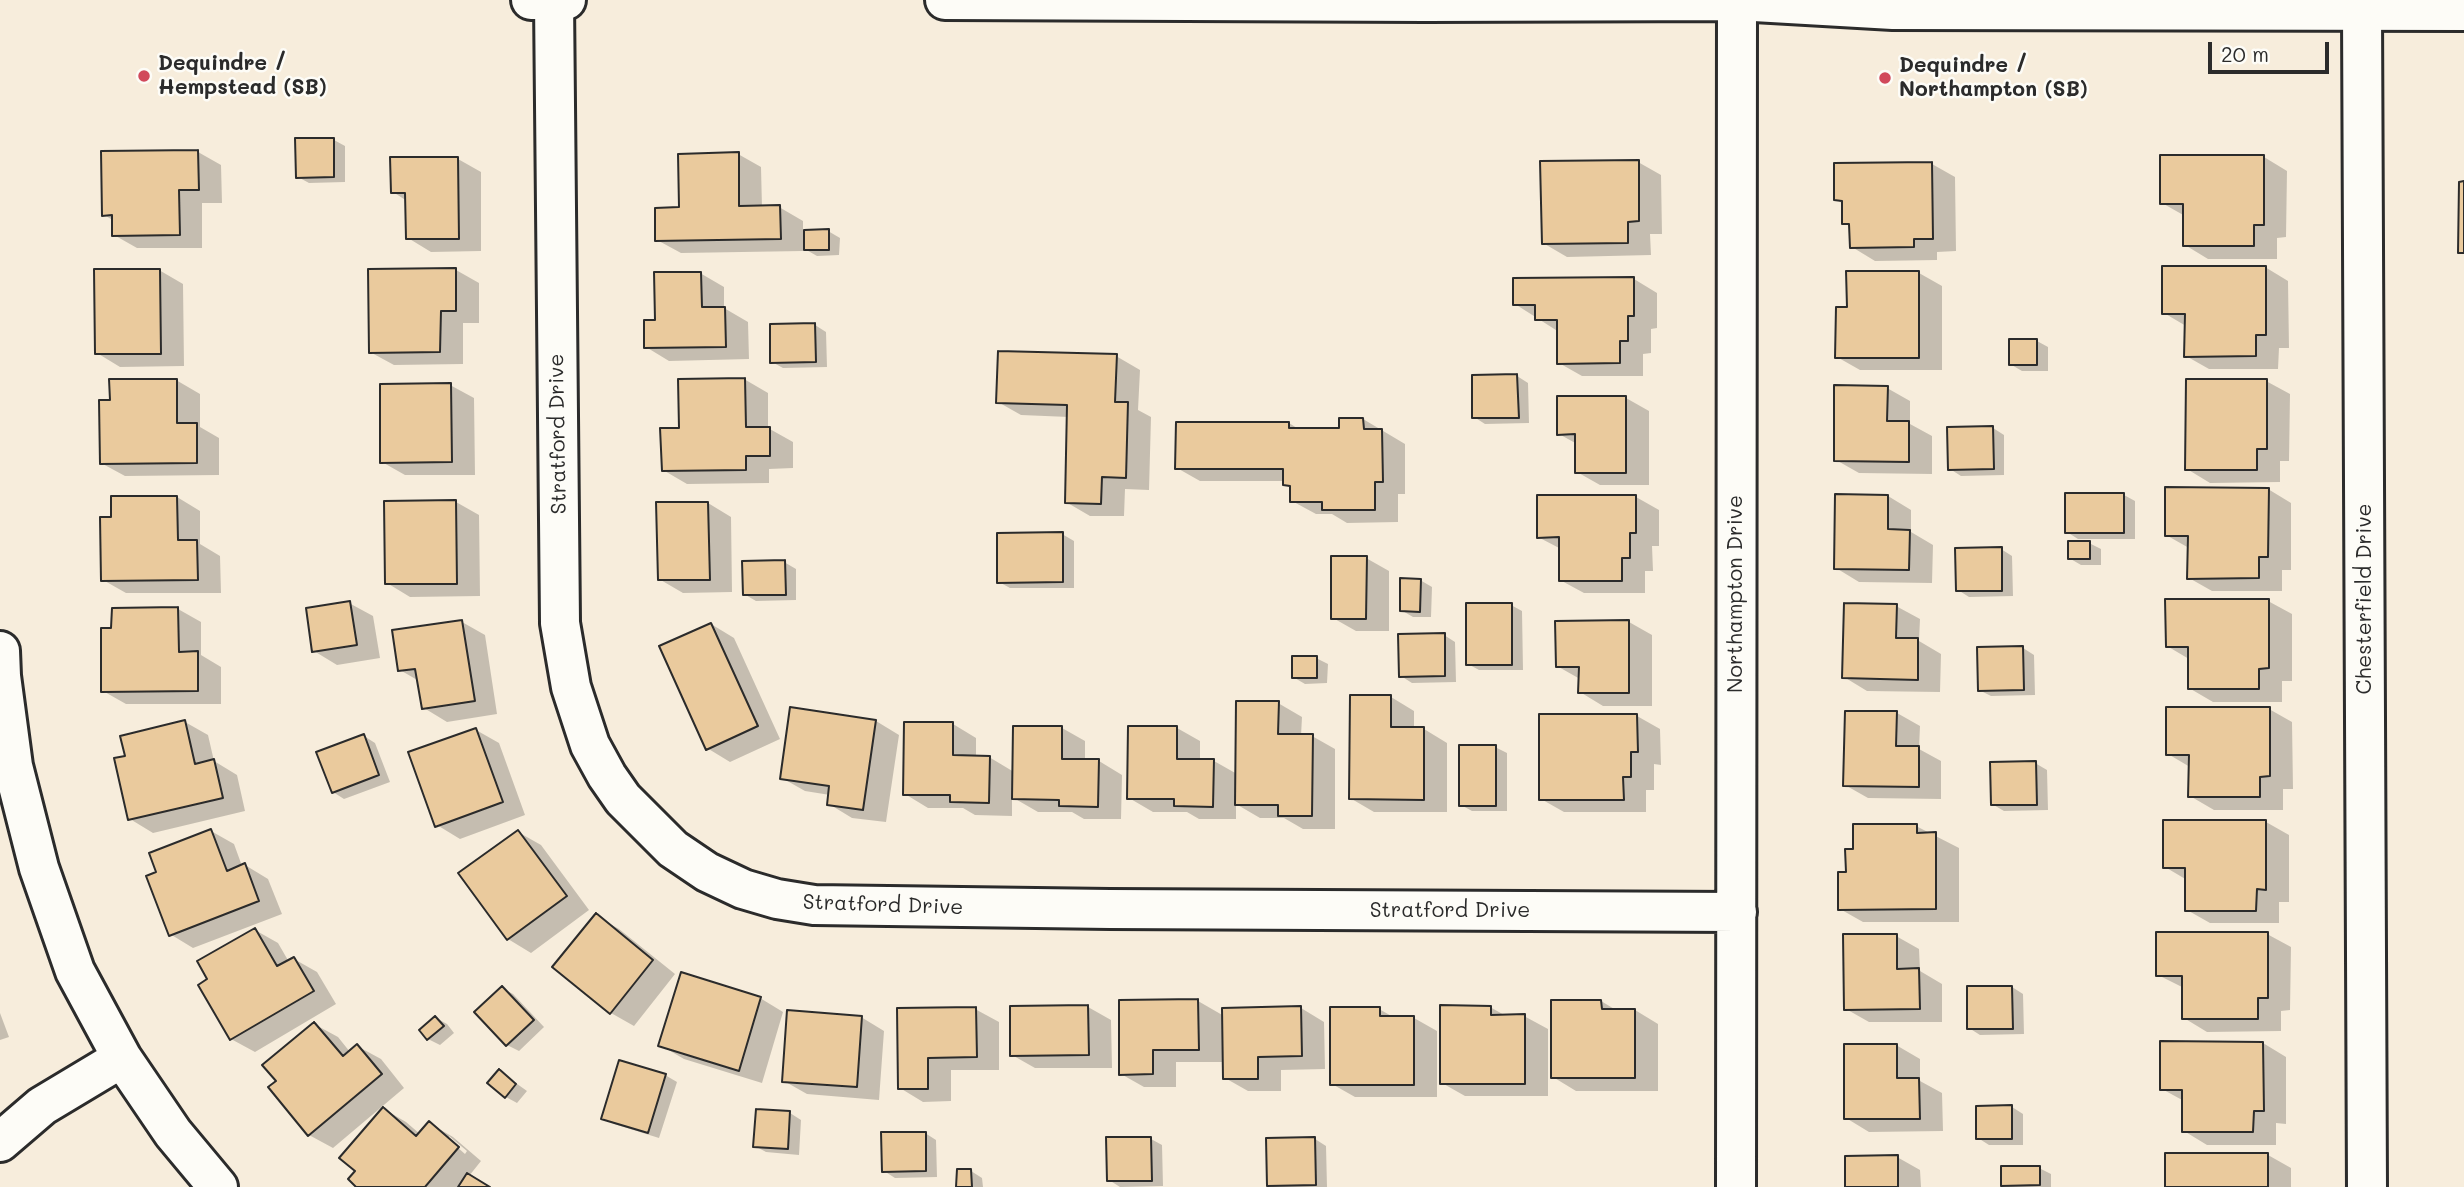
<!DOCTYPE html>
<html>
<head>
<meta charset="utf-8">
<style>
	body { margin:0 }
	#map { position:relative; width:2464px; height:1187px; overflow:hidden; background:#f7eddc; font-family:Mali,sans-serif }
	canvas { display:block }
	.scale { position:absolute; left:2208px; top:42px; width:121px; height:32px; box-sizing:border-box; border:4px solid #2b2b2b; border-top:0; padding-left:9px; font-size:21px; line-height:24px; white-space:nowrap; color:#2b2b2b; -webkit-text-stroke:5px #fdfcf7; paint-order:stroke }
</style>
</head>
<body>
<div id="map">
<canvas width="2464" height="1187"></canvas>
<div class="scale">20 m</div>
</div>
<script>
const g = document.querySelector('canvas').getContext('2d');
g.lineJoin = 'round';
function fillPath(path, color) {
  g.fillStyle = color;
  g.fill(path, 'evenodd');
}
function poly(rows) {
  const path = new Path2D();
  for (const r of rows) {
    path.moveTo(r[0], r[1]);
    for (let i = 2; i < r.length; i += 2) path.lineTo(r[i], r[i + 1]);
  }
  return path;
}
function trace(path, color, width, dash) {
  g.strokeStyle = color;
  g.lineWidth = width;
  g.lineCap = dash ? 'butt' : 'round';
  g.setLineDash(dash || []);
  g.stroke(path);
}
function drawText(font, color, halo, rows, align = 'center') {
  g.font = font + ' Mali,sans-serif';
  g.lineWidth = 5;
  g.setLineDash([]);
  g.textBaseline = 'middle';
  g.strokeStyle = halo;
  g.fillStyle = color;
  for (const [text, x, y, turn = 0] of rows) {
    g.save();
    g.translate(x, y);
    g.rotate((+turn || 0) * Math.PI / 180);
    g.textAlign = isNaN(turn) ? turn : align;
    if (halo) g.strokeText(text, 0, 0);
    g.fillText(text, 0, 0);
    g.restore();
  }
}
const shadow = poly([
	[334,140,345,146,345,182,309,183,298,177],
	[198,152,221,165,222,203,202,203,202,248,137,248,114,235,114,221,103,214],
	[738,154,761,167,762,208,779,207,803,221,803,231,828,231,840,238,839,255,817,256,803,248,803,251,681,253,657,240,681,209],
	[2264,157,2287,171,2286,237,2277,238,2277,259,2208,259,2185,245,2185,216,2162,203],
	[458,159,481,172,481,251,431,252,408,238,407,201,393,192],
	[1638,162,1661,175,1662,234,1650,234,1651,255,1567,257,1543,243],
	[1932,164,1955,177,1956,251,1937,252,1937,260,1875,261,1852,247,1851,227,1844,223,1843,204,1836,199],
	[2265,267,2288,281,2289,348,2279,348,2278,369,2209,369,2186,356,2186,326,2164,313],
	[159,270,183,284,184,366,120,367,97,353],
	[456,270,479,283,479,323,463,323,463,364,394,365,370,352],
	[700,273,724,287,724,308,748,322,749,359,669,361,646,347,657,322],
	[1919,273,1942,286,1942,370,1860,370,1837,357,1848,309],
	[1515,279,1634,279,1657,293,1657,328,1651,329,1651,353,1643,354,1643,376,1582,376,1559,363,1559,332,1515,304],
	[815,325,826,332,827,367,783,368,772,362],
	[2037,341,2048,347,2048,371,2022,371,2010,364],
	[1116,356,1140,370,1138,410,1151,417,1149,490,1125,489,1124,516,1090,516,1066,502,1069,417,1021,415,998,402],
	[1517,376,1528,383,1529,423,1485,424,1474,417],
	[744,379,768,393,768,428,793,442,793,468,769,469,769,483,687,484,663,470,681,430],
	[176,380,200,394,200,427,219,438,219,475,125,476,101,463,112,401],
	[2266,381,2290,394,2289,461,2280,461,2280,482,2210,483,2187,469],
	[450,385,474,398,475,475,405,475,382,462],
	[1887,388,1910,401,1910,424,1932,436,1932,474,1859,473,1836,460],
	[1626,398,1649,411,1649,485,1600,485,1577,472,1577,444,1559,434],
	[1363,419,1405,444,1405,494,1398,494,1398,522,1347,523,1332,514,1316,514,1292,501,1292,489,1285,484,1285,481,1200,481,1177,468,1289,423,1300,430,1340,429],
	[1993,428,2004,435,2004,475,1961,476,1950,469],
	[2268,489,2291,503,2291,570,2282,570,2282,591,2212,591,2189,578,2189,548,2166,535],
	[2067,495,2124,495,2135,501,2135,539,2078,539,2067,532],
	[1888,496,1911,510,1911,532,1933,545,1932,583,1859,582,1836,568],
	[177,497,200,511,200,544,220,556,221,593,126,593,103,580,112,519],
	[1636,497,1659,510,1659,546,1652,546,1653,571,1645,571,1645,593,1584,593,1560,580,1561,549,1538,537],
	[456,502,479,515,480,596,410,597,387,583],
	[708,503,731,517,732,592,683,593,659,579],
	[1062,534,1074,541,1074,588,1010,588,999,582],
	[2089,543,2101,549,2101,565,2081,565,2069,558],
	[2001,549,2012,556,2013,596,1969,597,1958,590],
	[1366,558,1389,571,1389,631,1356,631,1333,618],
	[784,562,796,569,796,600,756,601,744,594],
	[1420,580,1432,587,1431,617,1413,617,1401,610],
	[2268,601,2292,614,2292,681,2282,681,2282,702,2213,702,2189,688,2189,659,2167,646],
	[349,603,373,616,380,658,337,665,314,651],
	[1511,605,1522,611,1523,670,1479,670,1468,664],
	[1896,606,1920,619,1919,641,1941,654,1940,692,1867,691,1844,677],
	[178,609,201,622,201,655,221,667,221,704,126,704,103,691,113,630],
	[462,622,485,635,497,714,447,722,424,708,419,681,400,670],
	[1629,622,1652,635,1652,706,1603,706,1580,692,1580,679,1557,666],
	[711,624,734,638,780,739,730,762,707,748],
	[1444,635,1455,642,1456,682,1412,683,1401,676],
	[2023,648,2034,655,2035,695,1991,696,1979,690],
	[1316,658,1328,664,1327,683,1305,684,1293,677],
	[1391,697,1414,711,1414,729,1424,729,1447,743,1447,812,1374,812,1350,798],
	[1278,703,1302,717,1301,736,1312,736,1335,749,1335,829,1303,829,1284,818,1260,818,1236,804,1236,819,1199,819,1187,812,1153,812,1129,798,1177,728,1200,741,1200,761,1214,761,1237,774],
	[2269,709,2292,722,2293,789,2283,789,2283,810,2214,810,2190,796,2190,767,2168,754],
	[1897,713,1920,726,1919,749,1941,761,1941,799,1868,798,1845,785],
	[1637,716,1660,729,1661,765,1654,764,1654,790,1646,790,1646,812,1564,812,1541,799],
	[876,721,899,735,886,822,852,818,829,804,830,795,805,791,782,778],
	[185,722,208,735,214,761,237,775,245,811,153,833,130,819,127,757],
	[953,724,976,738,976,757,989,757,1014,772,1062,728,1085,741,1085,761,1099,761,1122,775,1121,819,1084,819,1072,812,1038,812,1012,797,1012,816,975,815,963,808,928,808,905,794],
	[476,730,499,743,525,815,460,839,437,825],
	[364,736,375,743,390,782,344,799,333,792],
	[1495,747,1507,753,1507,811,1472,811,1461,805],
	[2035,763,2047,770,2048,810,2004,811,1992,804],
	[2266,822,2289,835,2289,902,2279,902,2279,923,2210,923,2187,910,2187,880,2165,867],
	[1916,826,1959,848,1959,922,1863,922,1840,909,1854,850],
	[211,831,234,844,242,866,245,865,268,879,282,914,193,948,170,934,158,873],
	[518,832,541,845,589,910,531,953,508,939],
	[596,916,619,929,675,974,634,1026,611,1013],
	[255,930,278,943,289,962,294,959,317,972,336,1004,255,1052,231,1039,210,980],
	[2267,934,2291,947,2290,1010,2281,1011,2281,1031,2207,1032,2184,1018,2184,988,2158,975],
	[1896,936,1919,949,1920,971,1942,984,1942,1022,1869,1022,1846,1009],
	[2012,987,2023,994,2024,1034,1980,1035,1969,1028],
	[502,988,513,994,544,1027,519,1051,507,1045,476,1012],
	[760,998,783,1012,762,1083,684,1059,660,1045],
	[1198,1001,1224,1016,1301,1008,1324,1022,1325,1069,1281,1070,1281,1091,1248,1091,1225,1078,1225,1062,1176,1062,1176,1087,1144,1087,1121,1074],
	[1601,1001,1616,1010,1635,1010,1658,1024,1658,1091,1576,1091,1553,1077],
	[1088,1007,1111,1020,1112,1068,1035,1068,1012,1055],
	[1490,1007,1506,1016,1524,1016,1548,1029,1548,1096,1465,1096,1442,1083],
	[975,1009,999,1022,999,1070,951,1070,951,1101,923,1102,900,1088,899,1010],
	[1379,1009,1395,1018,1414,1018,1437,1031,1437,1097,1355,1097,1332,1084],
	[0,1013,9,1037,0,1040],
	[861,1017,884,1031,879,1100,807,1094,784,1081],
	[436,1018,447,1024,454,1033,440,1045,428,1039],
	[314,1024,338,1037,350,1052,357,1046,381,1059,404,1088,333,1148,309,1135,270,1087,278,1081],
	[2263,1043,2286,1057,2286,1124,2276,1123,2276,1145,2207,1145,2184,1131,2184,1101,2162,1089],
	[1896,1045,1920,1059,1920,1081,1942,1093,1943,1131,1869,1132,1846,1118],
	[499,1071,527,1091,517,1103,506,1097],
	[665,1075,677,1082,659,1138,614,1124,603,1118],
	[2012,1107,2023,1114,2023,1145,1989,1145,1978,1138],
	[382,1108,406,1122,420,1134,429,1123,453,1137,481,1161,469,1176,488,1187,359,1187,357,1171],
	[449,1136,467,1151,465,1154,449,1140],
	[757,1111,790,1113,801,1120,799,1155,766,1152,755,1146],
	[925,1133,936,1140,937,1177,895,1178,884,1171],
	[1151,1139,1162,1145,1163,1186,1120,1187,1109,1180],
	[1315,1139,1326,1146,1327,1187,1273,1187,1269,1185],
	[2268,1155,2291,1168,2291,1187,2167,1187],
	[1897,1157,1920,1170,1921,1187,1847,1187],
	[2039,1168,2051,1174,2051,1187,2008,1187,2003,1185],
	[971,1171,982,1178,983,1187,958,1187]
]);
const building = poly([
	[295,138,334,138,334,177,296,178,295,138],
	[198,150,199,190,179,190,180,235,112,236,112,215,102,216,101,151,198,150],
	[739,152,739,206,780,205,781,239,655,241,655,208,679,207,678,154,739,152],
	[2160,155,2264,155,2264,225,2254,225,2254,246,2183,246,2183,204,2160,204,2160,155],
	[390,157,458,157,459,239,406,239,405,193,391,193,390,157],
	[1639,160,1639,221,1628,222,1628,243,1542,244,1540,161,1639,160],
	[1932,162,1933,239,1914,239,1914,247,1850,248,1849,224,1842,224,1842,201,1834,200,1834,163,1932,162],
	[2464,181,2464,253,2458,253,2459,182,2464,181],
	[829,229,829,250,804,250,804,230,829,229],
	[2162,266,2266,266,2266,335,2256,335,2256,356,2184,357,2185,314,2162,314,2162,266],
	[456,268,456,311,441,311,440,352,369,353,368,269,456,268],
	[94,269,160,269,161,354,95,354,94,269],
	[1846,271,1919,271,1919,358,1835,358,1836,307,1847,307,1846,271],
	[654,272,701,272,702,307,725,307,726,347,644,348,644,320,655,320,654,272],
	[1634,277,1634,316,1628,316,1628,341,1620,341,1620,363,1557,364,1557,320,1535,320,1535,305,1513,305,1513,278,1634,277],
	[815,323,816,362,770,363,770,324,815,323],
	[2009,339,2037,339,2037,365,2009,365,2009,339],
	[998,351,1117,354,1115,402,1128,402,1126,478,1102,477,1101,504,1065,503,1067,405,996,403,998,351],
	[1517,374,1519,418,1472,418,1472,375,1517,374],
	[745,378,746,427,770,427,770,456,746,456,746,470,662,471,660,428,679,428,678,379,745,378],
	[109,379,177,379,177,423,197,423,197,463,100,464,99,400,110,400,109,379],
	[2186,379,2267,379,2267,449,2257,449,2257,470,2185,470,2186,379],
	[451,383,452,462,380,463,380,384,451,383],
	[1834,385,1888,386,1887,421,1909,421,1909,462,1834,461,1834,385],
	[1557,396,1626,396,1626,473,1575,473,1575,434,1557,435,1557,396],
	[1339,418,1363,418,1364,429,1382,429,1383,482,1375,482,1375,510,1322,510,1322,502,1290,502,1290,486,1283,485,1283,469,1175,469,1176,422,1289,422,1289,428,1339,428,1339,418],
	[1993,426,1994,469,1948,470,1947,427,1993,426],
	[2165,487,2269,488,2268,557,2259,557,2259,578,2187,579,2188,536,2165,536,2165,487],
	[2065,493,2124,493,2124,533,2065,533,2065,493],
	[1835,494,1888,495,1888,529,1910,530,1909,570,1834,569,1835,494],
	[1537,495,1636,495,1636,533,1630,533,1630,558,1622,558,1622,581,1559,581,1559,537,1537,538,1537,495],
	[111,496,177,496,178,540,197,540,198,580,101,581,100,517,111,517,111,496],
	[456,500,457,584,385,584,384,501,456,500],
	[656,502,708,502,710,580,658,580,656,502],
	[1063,532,1063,582,997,583,997,533,1063,532],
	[2068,541,2090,541,2090,559,2068,559,2068,541],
	[2002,547,2002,591,1956,591,1955,548,2002,547],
	[1331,556,1367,556,1366,619,1331,619,1331,556],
	[785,560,786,595,743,595,742,561,785,560],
	[1400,578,1421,579,1420,612,1400,611,1400,578],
	[2165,599,2269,599,2269,668,2259,669,2259,689,2188,689,2188,647,2166,647,2165,599],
	[350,601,357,645,312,652,306,608,350,601],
	[1466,603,1512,603,1512,665,1466,665,1466,603],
	[1844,603,1897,604,1896,638,1918,638,1918,680,1842,678,1844,603],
	[178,607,179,652,198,651,198,691,101,692,101,628,111,628,112,608,178,607],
	[462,620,475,701,422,709,415,669,398,671,392,630,462,620],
	[1629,620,1629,693,1578,693,1579,667,1556,667,1555,621,1629,620],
	[711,623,758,726,706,750,659,646,711,623],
	[1445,633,1445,676,1399,677,1398,634,1445,633],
	[2023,646,2024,690,1978,691,1977,647,2023,646],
	[1292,656,1317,656,1317,678,1292,678,1292,656],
	[1350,695,1391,695,1391,727,1424,727,1424,800,1349,799,1350,695],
	[1236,701,1279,701,1278,734,1313,734,1312,816,1278,816,1278,805,1235,805,1236,701],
	[790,707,876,720,863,810,827,805,829,786,780,779,790,707],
	[2166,707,2270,707,2270,776,2260,777,2260,797,2188,797,2189,755,2166,755,2166,707],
	[1845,711,1897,711,1896,746,1919,746,1919,787,1843,786,1845,711],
	[1539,714,1637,714,1638,752,1631,752,1631,777,1623,777,1624,800,1539,800,1539,714],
	[185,720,195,764,214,759,223,798,128,820,114,758,125,756,120,736,185,720],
	[904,722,953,722,953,755,990,756,989,803,950,802,950,795,903,795,904,722],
	[1013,726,1062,726,1062,759,1099,759,1098,807,1059,806,1059,800,1012,799,1013,726],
	[1128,726,1177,726,1177,759,1214,759,1213,807,1174,806,1174,799,1127,799,1128,726],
	[476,728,503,802,435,827,408,752,476,728],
	[364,734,379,775,332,793,316,752,364,734],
	[1459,745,1496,745,1496,806,1459,806,1459,745],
	[2036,761,2037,805,1991,805,1990,762,2036,761],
	[2163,820,2266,820,2266,890,2257,889,2256,911,2185,911,2185,868,2163,868,2163,820],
	[1853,824,1917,824,1917,833,1936,832,1936,909,1838,910,1838,872,1846,872,1845,849,1853,849,1853,824],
	[211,829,227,871,245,863,259,901,169,936,146,876,156,872,149,853,211,829],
	[518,830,567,896,507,940,458,873,518,830],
	[596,913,653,960,610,1014,552,967,596,913],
	[255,928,277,966,294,957,314,991,230,1040,198,985,207,979,197,961,255,928],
	[2156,932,2268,932,2268,998,2258,998,2258,1019,2182,1019,2182,976,2156,976,2156,932],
	[1843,934,1897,934,1897,969,1919,968,1920,1009,1844,1010,1843,934],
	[681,972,761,997,739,1071,658,1046,681,972],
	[502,986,534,1020,506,1046,474,1012,502,986],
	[1967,986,2012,986,2013,1029,1967,1029,1967,986],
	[1198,999,1199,1050,1153,1050,1153,1074,1119,1075,1119,1000,1198,999],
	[1551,1000,1601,1000,1602,1009,1635,1009,1635,1078,1551,1078,1551,1000],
	[1088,1005,1089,1055,1010,1056,1010,1006,1088,1005],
	[1440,1005,1491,1006,1491,1015,1525,1014,1525,1084,1440,1084,1440,1005],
	[1301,1006,1302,1056,1258,1057,1258,1079,1223,1079,1222,1008,1301,1006],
	[976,1007,977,1057,928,1058,928,1089,898,1089,897,1008,976,1007],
	[1330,1007,1380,1007,1380,1016,1414,1016,1414,1085,1330,1085,1330,1007],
	[787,1010,862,1016,857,1087,782,1082,787,1010],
	[435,1016,444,1026,427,1040,419,1030,435,1016],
	[314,1022,343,1056,357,1044,382,1074,308,1136,268,1087,276,1081,262,1065,314,1022],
	[2160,1041,2263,1042,2264,1111,2254,1111,2253,1132,2182,1132,2182,1090,2160,1090,2160,1041],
	[1844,1044,1897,1044,1897,1078,1919,1078,1920,1119,1844,1119,1844,1044],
	[619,1060,666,1074,648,1133,601,1119,619,1060],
	[499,1069,516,1084,505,1098,487,1083,499,1069],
	[2012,1105,2012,1139,1976,1139,1976,1106,2012,1105],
	[383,1107,416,1136,429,1121,459,1147,425,1187,356,1187,348,1179,355,1171,339,1158,383,1107],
	[756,1109,790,1111,788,1149,753,1147,756,1109],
	[881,1132,926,1132,926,1171,882,1172,881,1132],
	[1106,1137,1151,1137,1152,1181,1107,1181,1106,1137],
	[1315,1137,1316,1185,1267,1186,1266,1138,1315,1137],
	[2165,1153,2268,1153,2268,1187,2165,1187,2165,1153],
	[1898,1155,1898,1187,1845,1187,1845,1156,1898,1155],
	[2001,1166,2040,1166,2040,1185,2001,1186,2001,1166],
	[957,1169,971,1169,972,1187,956,1187,957,1169],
	[467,1173,490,1187,458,1187,467,1173]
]);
const minor = poly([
	[554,1,560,623,571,687,590,745,607,776,623,799,673,849,707,872,743,889,777,899,814,905,1110,909,1737,912],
	[2362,11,2367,1187],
	[0,651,1,676,13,766,39,868,75,971,122,1058,173,1133,218,1187],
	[0,1142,42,1106,122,1058],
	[1736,1187,1737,1]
]);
const major = poly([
	[531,0,566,0],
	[945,0,1426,2,1737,1,1893,10,2464,11]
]);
const markers = [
	[144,76,7,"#d1495b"],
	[1885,78,7,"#d1495b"]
];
const poiNames = [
	["Dequindre /",158,64],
	["Hempstead (SB)",158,88],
	["Dequindre /",1899,66],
	["Northampton (SB)",1899,90]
];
const streetNames = [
	["Stratford Drive",558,434,-91],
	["Northampton Drive",1736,594,-90],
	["Chesterfield Drive",2365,599,-90],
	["Stratford Drive",883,905,2],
	["Stratford Drive",1450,911]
];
fillPath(shadow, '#0003');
fillPath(building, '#eaca9d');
trace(building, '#2b2b2b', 2);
trace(minor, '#2b2b2b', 44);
trace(major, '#2b2b2b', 44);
trace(minor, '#fdfcf7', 38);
trace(major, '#fdfcf7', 38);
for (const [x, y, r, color] of markers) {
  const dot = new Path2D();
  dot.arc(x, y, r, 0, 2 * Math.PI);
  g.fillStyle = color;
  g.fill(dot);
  trace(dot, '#fdfcf7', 2.5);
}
drawText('bold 21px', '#2b2b2b', '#fdfcf7', poiNames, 'left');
drawText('21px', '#2b2b2b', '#fdfcf7', streetNames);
</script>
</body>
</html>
